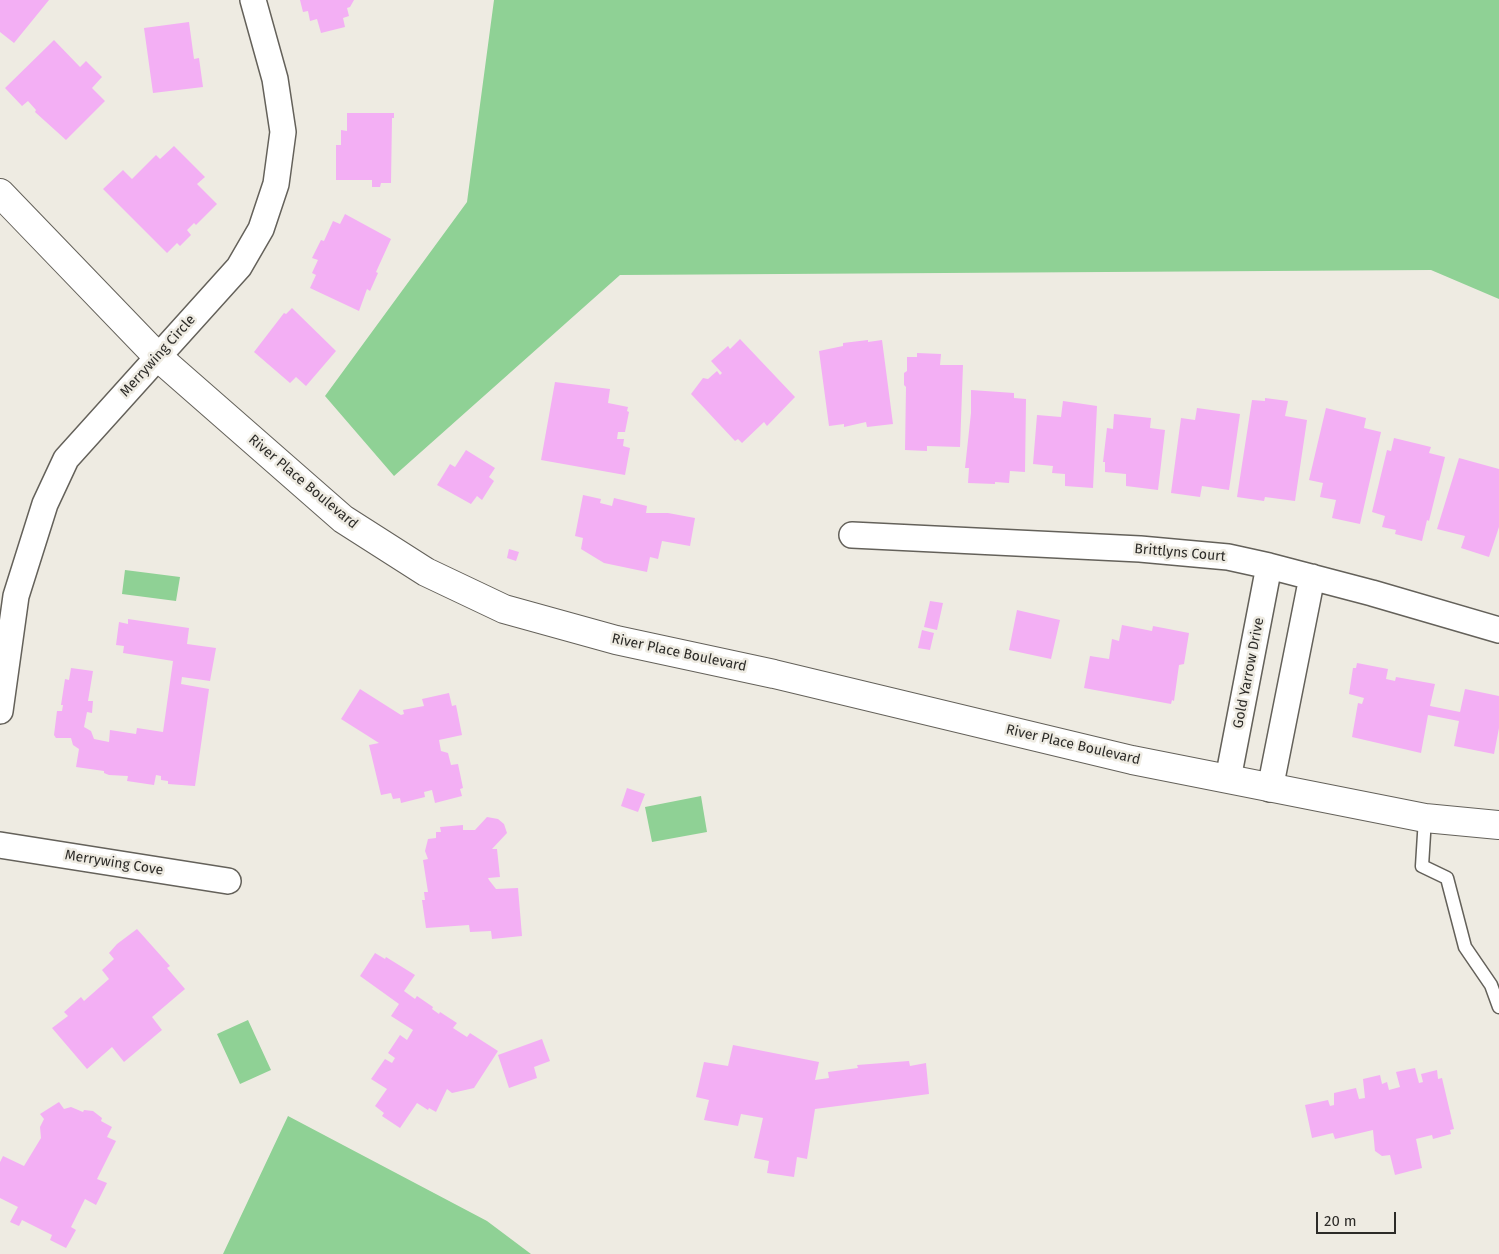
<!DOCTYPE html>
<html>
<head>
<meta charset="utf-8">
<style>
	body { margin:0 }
	#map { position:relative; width:1499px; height:1254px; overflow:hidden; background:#eeebe2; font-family:"Fira Sans",sans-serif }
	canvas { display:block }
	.scale { position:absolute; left:1316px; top:1212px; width:80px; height:22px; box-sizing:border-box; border:2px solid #2c2b28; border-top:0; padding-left:6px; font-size:15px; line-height:18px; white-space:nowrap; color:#2c2b28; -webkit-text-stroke:4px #eeebe2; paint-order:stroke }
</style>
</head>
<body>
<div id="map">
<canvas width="1499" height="1254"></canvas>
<div class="scale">20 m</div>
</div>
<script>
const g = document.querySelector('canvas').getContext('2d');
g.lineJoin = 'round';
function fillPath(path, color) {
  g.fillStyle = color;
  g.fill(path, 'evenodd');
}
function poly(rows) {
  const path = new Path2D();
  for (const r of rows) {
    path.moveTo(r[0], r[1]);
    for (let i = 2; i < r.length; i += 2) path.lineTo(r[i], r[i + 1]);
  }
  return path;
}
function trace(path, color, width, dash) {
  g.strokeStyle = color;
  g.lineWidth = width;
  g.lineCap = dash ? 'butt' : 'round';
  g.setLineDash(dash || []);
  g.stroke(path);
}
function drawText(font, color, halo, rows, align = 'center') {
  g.font = font + ' "Fira Sans",sans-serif';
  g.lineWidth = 5;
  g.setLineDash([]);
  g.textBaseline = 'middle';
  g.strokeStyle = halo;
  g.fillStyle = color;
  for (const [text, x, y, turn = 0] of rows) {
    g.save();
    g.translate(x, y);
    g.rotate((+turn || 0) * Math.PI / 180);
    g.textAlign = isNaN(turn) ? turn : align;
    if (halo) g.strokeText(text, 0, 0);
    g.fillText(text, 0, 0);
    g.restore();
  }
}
const green = poly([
	[494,0,1499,0,1499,299,1431,270,620,275,394,476,325,396,467,202],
	[125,570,180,577,176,601,122,594],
	[701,796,707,832,652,842,645,807],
	[248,1020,271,1070,240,1084,217,1034],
	[288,1116,487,1221,531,1254,223,1254]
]);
const building = poly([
	[0,0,49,0,14,43,0,32],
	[300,0,354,0,350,7,347,8,349,16,343,18,345,27,321,33,317,19,310,21,308,11,303,12],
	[189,22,194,59,199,58,203,87,153,93,144,28],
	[54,40,80,67,86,61,102,77,92,88,105,101,66,140,35,112,36,110,28,101,22,106,5,88],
	[347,113,394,113,394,118,392,118,391,183,381,183,380,187,372,187,372,180,336,180,336,145,341,145,341,130,347,131],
	[174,146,205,177,197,184,217,204,196,225,194,223,187,230,191,235,180,246,177,243,167,253,103,189,123,170,132,179,156,155,160,159],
	[345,214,391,239,376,272,378,273,370,291,367,289,359,311,310,288,316,275,312,273,318,260,312,258,321,240,324,241,333,221,340,224],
	[292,308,336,351,306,386,296,377,290,383,254,352,284,313,286,314],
	[740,339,795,397,767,426,764,422,742,443,738,439,735,441,691,394,703,378,708,379,717,371,720,375,722,373,711,361,728,346,730,349],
	[868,340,868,342,882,340,893,424,867,427,866,422,844,427,844,424,829,426,819,351,843,346,843,343],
	[917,353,941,354,940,365,963,365,960,447,927,446,927,451,905,450,906,387,904,385,904,373,907,371,907,357,917,357],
	[555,382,610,389,608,403,628,407,627,411,629,412,625,432,618,432,617,439,624,439,623,446,630,448,625,475,541,460],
	[971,390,1014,393,1014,398,1026,399,1025,472,1010,471,1009,483,995,482,995,484,968,483,969,468,965,468,971,413],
	[1265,398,1288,401,1285,416,1307,420,1295,501,1265,497,1264,501,1237,497,1252,400,1265,401],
	[1063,401,1097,406,1093,488,1065,486,1065,474,1052,473,1053,466,1033,464,1037,415,1061,417],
	[1197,408,1240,414,1229,490,1202,486,1200,497,1171,493,1181,418,1195,420],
	[1326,408,1366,418,1364,428,1381,432,1360,524,1332,518,1336,500,1320,497,1323,483,1309,480],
	[1114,414,1151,418,1150,428,1165,430,1158,490,1126,486,1126,474,1105,472,1105,462,1103,462,1107,428,1113,429],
	[1394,438,1431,447,1429,453,1445,457,1429,521,1427,520,1422,541,1395,534,1396,530,1382,527,1385,516,1372,512,1387,450,1391,451],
	[466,450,495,468,489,477,494,481,487,492,482,500,477,496,471,504,437,485,450,464,455,467],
	[1459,458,1499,469,1499,527,1489,557,1461,548,1465,536,1437,529],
	[583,495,601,499,600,503,612,506,614,498,647,506,646,513,668,513,695,518,690,546,662,541,658,559,650,557,647,572,604,563,581,549,583,538,575,536],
	[509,549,519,552,516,561,507,558],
	[930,601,943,603,937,630,924,627],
	[1017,610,1060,620,1051,659,1009,650],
	[128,619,189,628,187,644,216,648,210,681,182,677,181,684,209,689,195,786,168,784,168,781,161,780,161,776,156,775,154,785,127,781,128,776,109,775,104,773,104,771,76,767,79,749,73,745,71,738,56,738,54,735,57,711,62,711,63,705,61,705,65,679,69,680,71,668,93,671,88,701,93,701,92,713,87,712,84,727,91,731,94,739,109,742,110,730,136,734,137,728,163,732,173,661,123,653,124,646,116,645,119,622,128,624],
	[1122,625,1152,631,1153,626,1189,633,1184,664,1179,665,1174,701,1172,700,1171,704,1084,688,1090,656,1109,659,1112,639,1119,641],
	[922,630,934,633,930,650,918,648],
	[1357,663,1388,669,1386,679,1395,681,1396,677,1435,684,1430,706,1460,712,1465,689,1499,696,1499,728,1494,754,1454,746,1459,721,1428,715,1421,753,1352,737,1358,703,1362,704,1364,698,1349,694,1353,668,1356,668],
	[360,689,401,715,404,714,403,710,424,706,422,699,449,693,452,706,456,705,462,735,439,740,441,751,448,753,451,765,458,764,463,788,460,789,462,796,435,803,432,790,424,792,425,797,401,803,400,798,393,799,391,793,381,795,369,745,379,743,341,719],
	[627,788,645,794,638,812,621,806],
	[487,817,498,819,504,824,507,833,492,849,497,849,500,877,488,878,489,880,496,889,518,888,522,936,492,939,491,931,470,932,469,925,426,928,422,900,425,900,424,892,428,892,423,860,428,859,425,851,428,839,436,838,436,832,441,832,440,827,463,825,463,830,475,830],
	[137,929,170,966,167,968,185,989,152,1017,162,1030,124,1062,112,1047,87,1069,52,1028,68,1016,64,1012,81,997,84,1001,109,979,102,970,114,959,109,953,117,944],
	[375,953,385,959,386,957,415,975,404,991,415,999,417,996,433,1007,432,1009,439,1014,440,1012,457,1023,453,1028,467,1037,470,1033,498,1051,474,1088,452,1093,447,1089,436,1112,429,1108,428,1110,417,1103,400,1128,382,1116,384,1113,375,1106,387,1089,371,1079,385,1059,392,1063,395,1058,388,1053,400,1035,407,1040,413,1030,391,1016,399,1004,360,976],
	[542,1039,550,1061,534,1067,537,1078,509,1088,498,1055],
	[733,1045,819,1062,815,1080,829,1078,828,1072,858,1068,857,1065,909,1061,910,1066,926,1063,929,1094,815,1109,807,1159,797,1157,794,1177,767,1173,769,1161,754,1158,763,1118,741,1114,738,1126,704,1120,709,1100,696,1097,704,1062,728,1066],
	[1415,1068,1419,1083,1423,1082,1421,1074,1437,1070,1438,1079,1442,1078,1454,1129,1450,1130,1451,1134,1433,1139,1432,1135,1416,1139,1422,1168,1395,1175,1390,1155,1382,1156,1375,1151,1373,1130,1335,1139,1333,1133,1312,1138,1305,1105,1328,1100,1330,1106,1334,1105,1334,1093,1356,1088,1359,1099,1365,1098,1363,1079,1380,1075,1382,1084,1387,1082,1389,1090,1400,1087,1396,1072],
	[59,1102,64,1109,71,1107,83,1112,84,1110,93,1111,102,1118,101,1121,112,1127,107,1137,116,1141,97,1179,107,1183,96,1205,85,1199,71,1227,76,1230,66,1248,50,1240,52,1235,22,1220,19,1226,10,1222,18,1207,0,1198,0,1162,3,1156,24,1166,41,1138,40,1127,44,1119,40,1114]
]);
const service = poly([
	[1425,818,1422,866,1447,878,1465,947,1491,985,1499,1007]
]);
const minor = poly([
	[852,535,1140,549,1228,557,1269,566,1372,593,1499,630],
	[0,711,16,596,45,504,66,459,239,267,261,229,276,184,283,132,275,79,253,0],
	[1228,779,1269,566],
	[1270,789,1312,577],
	[0,845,228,881]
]);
const tertiary = poly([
	[0,193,158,357,343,519,426,572,504,609,616,640,774,674,1132,760,1425,818,1499,825]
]);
const streetNames = [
	["Merrywing Circle",158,356,-48],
	["River Place Boulevard",303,482,40],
	["Brittlyns Court",1180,553,5],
	["River Place Boulevard",679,653,12],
	["Gold Yarrow Drive",1249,673,-79],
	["River Place Boulevard",1073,745,13],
	["Merrywing Cove",114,863,9]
];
fillPath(green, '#8fd195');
fillPath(building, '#f3aff4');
trace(service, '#64615a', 15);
trace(minor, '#64615a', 28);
trace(tertiary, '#64615a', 30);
trace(service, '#fff', 12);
trace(minor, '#fff', 25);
trace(tertiary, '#fff', 28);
drawText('14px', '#2c2b28', '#eeebe2', streetNames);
</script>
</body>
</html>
